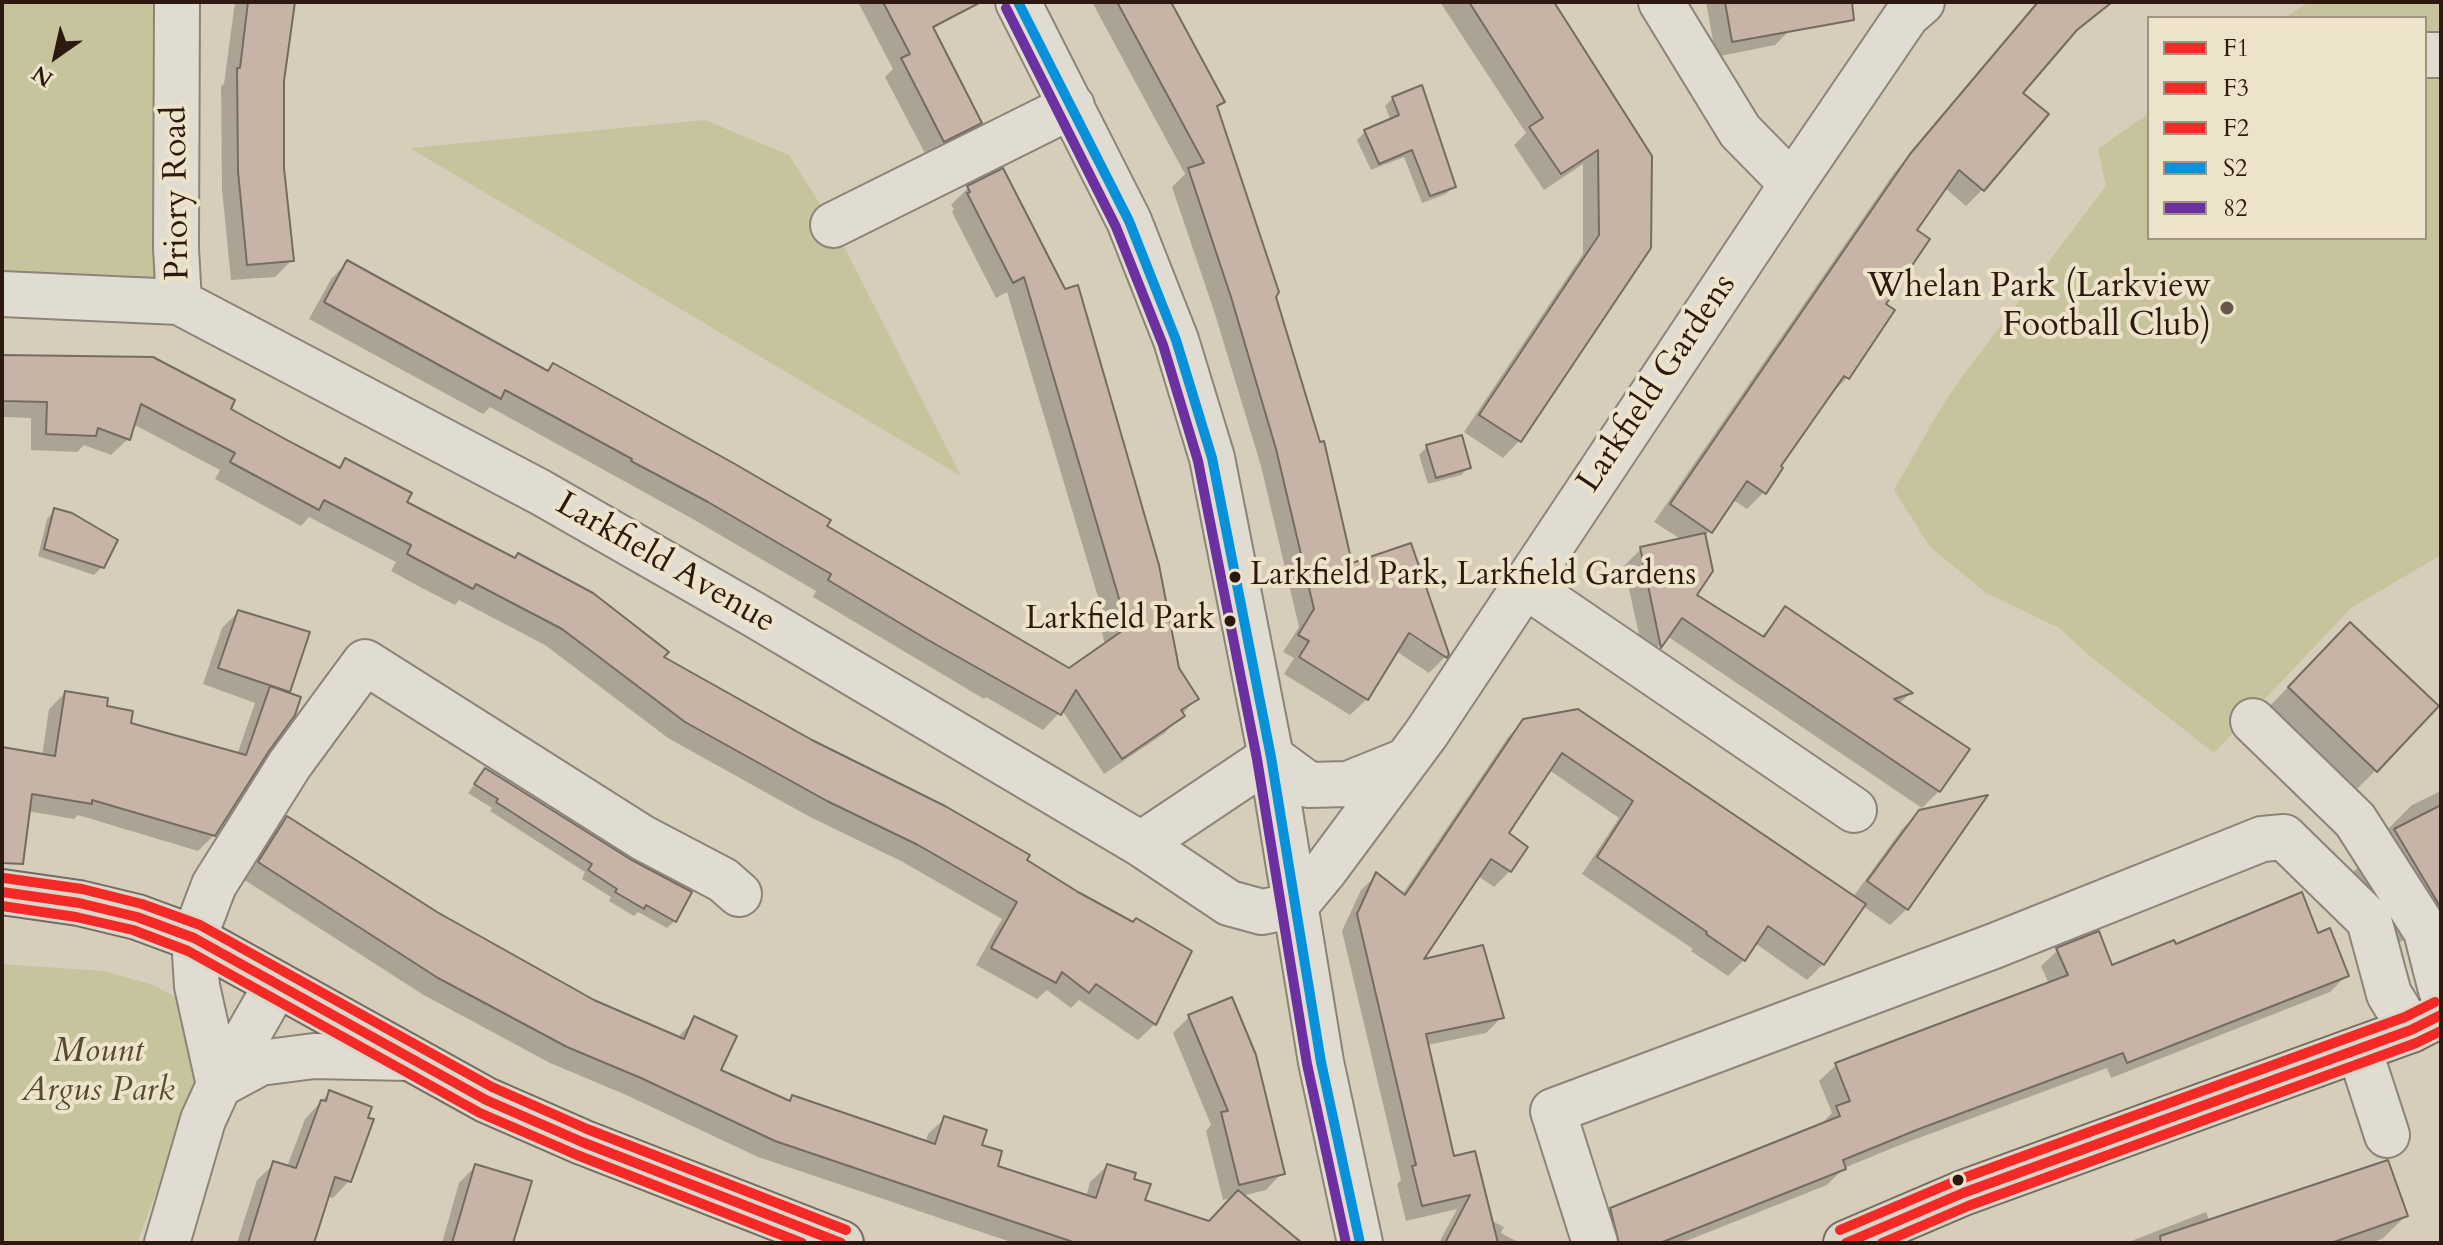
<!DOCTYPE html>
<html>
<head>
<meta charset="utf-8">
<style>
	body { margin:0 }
	#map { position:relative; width:2443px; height:1245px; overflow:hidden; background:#d6ceba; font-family:Cardo,serif }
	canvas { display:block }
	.frame { position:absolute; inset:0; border:4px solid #2d190f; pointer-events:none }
	.legend { position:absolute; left:2147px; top:16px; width:280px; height:224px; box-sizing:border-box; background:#ede3ca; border:2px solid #a0927f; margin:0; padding:10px 14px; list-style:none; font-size:24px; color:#2d190f }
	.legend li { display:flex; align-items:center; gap:16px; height:40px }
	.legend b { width:40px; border:2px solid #a0927f }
	.north { position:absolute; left:16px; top:16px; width:80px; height:80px; -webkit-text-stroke:6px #ede3ca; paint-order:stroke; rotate:214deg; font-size:22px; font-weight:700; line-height:32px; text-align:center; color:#2d190f }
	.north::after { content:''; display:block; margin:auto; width:28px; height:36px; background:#2d190f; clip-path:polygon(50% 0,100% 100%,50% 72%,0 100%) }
</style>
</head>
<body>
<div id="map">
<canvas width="2443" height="1245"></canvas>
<div class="frame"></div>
<ul class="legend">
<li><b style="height:10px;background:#f52a26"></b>F1</li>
<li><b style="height:10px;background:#f52a26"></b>F3</li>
<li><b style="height:10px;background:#f52a26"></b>F2</li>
<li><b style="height:10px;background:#0791db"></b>S2</li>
<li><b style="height:10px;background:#6c30a1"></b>82</li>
</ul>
<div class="north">N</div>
</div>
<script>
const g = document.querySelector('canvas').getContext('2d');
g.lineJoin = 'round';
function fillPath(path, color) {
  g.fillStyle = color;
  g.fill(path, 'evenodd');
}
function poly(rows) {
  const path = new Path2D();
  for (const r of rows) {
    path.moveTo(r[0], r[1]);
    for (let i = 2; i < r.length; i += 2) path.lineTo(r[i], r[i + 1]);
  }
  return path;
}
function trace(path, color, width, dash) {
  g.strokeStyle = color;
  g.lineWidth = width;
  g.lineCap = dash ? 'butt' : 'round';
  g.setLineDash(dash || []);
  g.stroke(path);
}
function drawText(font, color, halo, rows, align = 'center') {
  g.font = font + ' Cardo,serif';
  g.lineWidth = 8;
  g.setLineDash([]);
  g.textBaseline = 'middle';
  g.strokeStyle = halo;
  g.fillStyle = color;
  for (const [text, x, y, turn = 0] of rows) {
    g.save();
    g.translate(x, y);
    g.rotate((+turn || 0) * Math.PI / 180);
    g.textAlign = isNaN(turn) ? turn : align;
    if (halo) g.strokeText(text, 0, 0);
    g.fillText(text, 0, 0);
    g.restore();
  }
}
const green = poly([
	[2,2,169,2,160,278,2,272],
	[2308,2,2441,2,2441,555,2351,608,2214,753,2092,658,2059,628,1986,593,1930,547,1894,490,1941,408,1961,378,2106,186,2098,149,2149,113,2149,238,2425,238,2425,18,2285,18],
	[705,120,789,155,833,225,961,476,410,148],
	[2,964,103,971,154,985,200,1011,204,1064,137,1243,2,1243]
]);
const shadow = poly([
	[235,2,293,2,282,81,282,168,292,260,275,277,231,280,222,189,221,86,224,84],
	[858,2,934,2,944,20,933,30,980,122,963,139,927,157,885,77,893,69],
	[1092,2,1169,2,1222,102,1216,108,1351,565,1445,657,1429,673,1396,651,1367,699,1350,715,1284,674,1294,658,1283,652,1299,627,1261,466,1215,314,1172,187,1185,174],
	[1400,629,1423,639,1423,644],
	[1440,2,1525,2,1649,247,1519,441,1503,458,1464,432,1583,254,1583,164,1544,190,1514,145,1526,133],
	[1706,2,1818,2,1775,45,1716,57],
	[2040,2,2114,2,2066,40,2021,93,1982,190,1966,206,1944,187,1914,231,1883,305,1892,311,1847,378,1831,394,1778,467,1764,492,1747,509,1732,499,1704,538,1694,596,1761,637,1785,609,1910,693,1899,704,1967,750,1939,791,1922,808,1667,636,1645,662,1624,566,1641,549,1682,540,1654,522,1894,173],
	[1393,98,1454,186,1446,194,1422,203,1404,157,1371,170,1357,140,1365,132,1391,121,1385,106],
	[1002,171,1177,669,1196,699,1165,733,1104,774,1062,710,1043,730,986,697,984,699,813,597,816,591,691,518,490,407,483,414,309,319,331,279,347,263,546,373,553,366,1069,670,1105,645,1102,632,1107,627,1007,292,996,298,952,212,954,209,951,205,968,188],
	[2,355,228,410,337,469,346,460,404,502,661,658,1024,861,1155,1024,1138,1040,1079,1000,1071,1008,1047,990,1037,999,976,965,1002,919,901,861,810,817,668,738,545,645,459,600,455,605,422,588,391,571,396,562,309,517,301,526,215,479,220,470,133,424,128,439,111,455,84,445,77,452,31,450,31,418,2,417],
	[1427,447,1469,467,1461,475,1428,484,1419,455],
	[54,511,102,567,94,575,38,556,47,519],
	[238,612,307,633,288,691,214,835,198,851,78,815,74,819,21,810,2,819,2,750,42,756,49,709,65,693,105,708,129,724,237,755,255,703,203,684,222,628],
	[2308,666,2376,770,2334,812,2247,730],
	[1524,721,1853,897,1902,829,1920,812,1907,909,1890,925,1863,906,1823,964,1807,980,1755,943,1744,960,1728,976,1691,951,1693,949,1582,874,1619,818,1549,770,1506,834,1510,871,1494,887,1478,876,1419,962,1502,1017,1486,1033,1427,1045,1453,1159,1490,1220,1504,1227,1501,1233,1520,1243,1439,1243,1457,1209,1406,1221,1397,1184,1401,1180,1342,931,1361,890,1377,875,1402,895,1508,737],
	[485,770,675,921,667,928,638,912,634,916,609,901,611,897,582,879,585,872,490,811,492,808,468,793],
	[2441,791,2441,922,2396,944,2353,872,2375,851,2370,847,2412,805],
	[287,818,435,913,593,1002,677,1038,695,1019,719,1071,787,1102,792,1097,925,1143,928,1134,945,1118,980,1146,995,1167,1086,1197,1090,1182,1107,1166,1132,1180,1142,1202,1208,1223,1232,1198,1223,1200,1206,1131,1211,1125,1173,1033,1190,1016,1282,1173,1266,1190,1242,1196,1297,1243,1014,1243,758,1157,624,1094,550,1063,422,994,243,879,271,835],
	[2317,935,2346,976,2330,992,2111,1078,2107,1068,1900,1145,1844,1168,1827,1185,1681,1243,1599,1243,1595,1226,1611,1209,1821,1124,1832,1113,1819,1081,1836,1065,2049,984,2041,966,2058,950,2111,967,2175,947],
	[329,1093,349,1181,333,1198,326,1196,310,1243,237,1243,257,1180,274,1164,287,1167,305,1119],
	[476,1166,511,1243,442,1243,459,1183],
	[2206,1212,2210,1222,2406,1216,2382,1239,2370,1243,2126,1243]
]);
const building = poly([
	[248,2,295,2,284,81,284,168,294,261,247,265,238,171,237,68,240,68,248,2],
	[883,2,981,2,933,27,982,123,944,142,901,58,910,54,883,2],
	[1117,2,1171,2,1225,102,1217,106,1279,292,1276,297,1320,442,1324,441,1352,563,1411,543,1449,654,1447,658,1409,633,1368,700,1299,657,1309,641,1298,635,1314,609,1276,449,1231,297,1188,168,1204,163,1117,2],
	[1469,2,1554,2,1652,156,1651,248,1521,442,1479,415,1599,235,1598,150,1561,174,1529,127,1543,118,1469,2],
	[1725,2,1852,2,1854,20,1732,42,1725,2],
	[2038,2,2112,2,2077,30,2023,93,2049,114,1984,191,1959,170,1917,230,1930,239,1886,304,1895,310,1849,379,1844,376,1781,466,1783,468,1766,494,1747,481,1712,533,1670,504,1910,154,2038,2],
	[1422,85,1456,187,1430,196,1412,150,1379,164,1364,130,1399,115,1392,97,1422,85],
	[1003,168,1065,289,1078,285,1159,565,1179,668,1199,699,1181,710,1185,716,1122,759,1076,690,1061,715,928,640,828,580,831,574,708,502,631,461,632,459,505,390,501,399,324,302,347,260,548,371,553,363,735,464,831,520,827,526,1069,668,1122,631,1117,614,1123,612,1024,277,1013,283,967,193,970,192,967,186,1003,168],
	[2,355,153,357,235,400,231,409,285,439,340,468,345,458,412,493,407,502,515,558,518,553,593,593,669,652,664,657,812,740,945,806,1030,855,1027,860,1078,892,1133,922,1136,918,1192,951,1156,1025,1096,984,1089,993,1062,972,1056,983,991,948,1017,902,918,845,827,801,685,722,562,629,476,584,473,589,407,554,411,545,324,500,319,510,230,462,235,453,141,404,130,440,98,428,96,436,46,434,47,402,2,401,2,355],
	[1462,435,1471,468,1436,478,1426,445,1462,435],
	[54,508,72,513,118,540,104,568,44,549,54,508],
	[1705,533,1713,571,1697,595,1764,637,1785,606,1913,693,1894,699,1970,749,1940,792,1682,618,1661,648,1640,547,1705,533],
	[238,610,310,632,290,692,218,668,238,610],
	[2350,622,2439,706,2377,772,2288,687,2350,622],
	[270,686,301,697,295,715,269,751,215,836,92,800,92,804,32,794,23,864,2,863,2,747,55,756,65,691,108,698,107,706,133,711,131,723,246,755,270,686],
	[1578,709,1866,904,1824,965,1768,926,1745,961,1706,934,1707,932,1597,857,1633,801,1562,753,1509,833,1528,847,1511,872,1491,859,1424,959,1483,945,1504,1018,1426,1034,1454,1156,1475,1151,1498,1243,1445,1243,1470,1195,1422,1206,1412,1166,1416,1165,1357,914,1376,872,1405,895,1523,719,1578,709],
	[485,768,630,859,692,892,676,922,646,905,644,909,615,892,617,889,588,870,592,864,496,802,498,799,474,784,485,768],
	[1988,795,1908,910,1867,881,1919,810,1988,795],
	[2441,805,2441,908,2394,829,2441,805],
	[287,816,437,912,594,1000,684,1039,694,1016,737,1036,721,1070,790,1101,792,1095,935,1144,944,1116,987,1130,982,1145,1002,1151,998,1166,1096,1198,1107,1164,1136,1173,1134,1179,1151,1184,1145,1200,1209,1221,1238,1190,1302,1243,1076,1243,775,1141,641,1078,567,1047,438,978,258,862,287,816],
	[2302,892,2318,933,2330,928,2349,976,2127,1063,2123,1053,1919,1129,1843,1160,1846,1169,1660,1243,1619,1243,1610,1208,1840,1116,1836,1106,1850,1101,1835,1063,2068,975,2056,948,2099,931,2112,965,2174,940,2176,944,2302,892],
	[1232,997,1256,1055,1285,1174,1239,1185,1221,1112,1228,1111,1188,1015,1232,997],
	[329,1090,372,1107,368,1118,374,1119,351,1182,335,1177,314,1243,248,1243,273,1161,296,1168,321,1100,326,1101,329,1090],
	[2388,1160,2408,1216,2331,1243,2161,1243,2160,1236,2388,1160],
	[475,1164,532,1181,513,1243,452,1243,475,1164]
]);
const minor = poly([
	[177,2,176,248,179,302],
	[1018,2,1129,221,1176,340,1212,458,1271,757,1321,1062,1360,1243],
	[1661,2,1740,131,1792,184],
	[2425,55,2441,55],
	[833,225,1072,106],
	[2,294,179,302,540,492,753,614,1141,844,1229,903,1262,912,1296,905],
	[1523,584,1854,810],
	[2253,721,2355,820,2426,931,2441,990],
	[1271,757,1309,785,1348,784,1405,761],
	[1141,844,1271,757],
	[1296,905,1325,870,1426,734,1792,184,1907,15,1922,2],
	[2359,1049,2387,1135],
	[219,1085,197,986,194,938,214,885,290,764,365,662,643,838,723,880,739,894],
	[219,1085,260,1063,314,1056,408,1058],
	[167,1243,203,1120,219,1085,277,984],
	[1595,1243,1553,1111,1994,946,2262,839,2284,837,2369,920,2389,994,2411,1030]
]);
const major = poly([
	[2,892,79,903,137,917,194,938,486,1100,582,1142,841,1243],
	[1846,1243,1963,1193,2411,1030,2441,1015]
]);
const bus1 = poly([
	[2,892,79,903,137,917,194,938,486,1100,582,1142,841,1243],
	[1846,1243,1963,1193,2411,1030,2441,1015]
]);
const bus2 = poly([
	[2,906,76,917,133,930,188,951,480,1113,577,1155,802,1243],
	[1882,1243,1968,1206,2416,1043,2441,1031]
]);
const bus3 = poly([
	[4,878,82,889,142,904,200,925,492,1087,587,1129,846,1230],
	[1840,1230,1958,1180,2405,1017,2435,1002]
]);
const bus4 = poly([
	[1018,2,1129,221,1176,340,1212,458,1271,757,1321,1062,1360,1243]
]);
const bus5 = poly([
	[1006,8,1116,227,1163,345,1198,461,1257,759,1307,1064,1346,1243]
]);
const markers = [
	[2227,308,8,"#68584b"],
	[1235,577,7,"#2d190f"],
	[1230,621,7,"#2d190f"],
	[1958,1180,7,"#2d190f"]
];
const busNames = [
	["Larkfield Park, Larkfield Gardens",1250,577],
	["Larkfield Park",1215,621,"right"]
];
const streetNames = [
	["Priory Road",178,193,-91],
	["Larkfield Gardens",1658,384,-56],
	["Larkfield Avenue",665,564,30]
];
const poiNames = [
	["Whelan Park (Larkview",2211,288],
	["Football Club)",2211,327]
];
const parkNames = [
	["Mount",98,1053],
	["Argus Park",98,1092]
];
fillPath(green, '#c7c49d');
fillPath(shadow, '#0003');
fillPath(building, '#c7b4a7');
trace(building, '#746c61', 2);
trace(minor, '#8b8478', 48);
trace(major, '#746c61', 48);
trace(minor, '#e0dcd1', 44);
trace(major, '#dad6c9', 44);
trace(bus1, '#f52a26', 10);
trace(bus2, '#f52a26', 10);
trace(bus3, '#f52a26', 10);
trace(bus4, '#0791db', 10);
trace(bus5, '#6c30a1', 10);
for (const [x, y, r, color] of markers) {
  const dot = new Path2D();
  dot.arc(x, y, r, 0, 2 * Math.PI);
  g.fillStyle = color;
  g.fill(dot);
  trace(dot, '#ede3ca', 3);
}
drawText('32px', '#2d190f', '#ede3ca', busNames, 'left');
drawText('34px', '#2d190f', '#ede3ca', streetNames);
drawText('34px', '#2d190f', '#ede3ca', poiNames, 'right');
drawText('italic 34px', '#584a32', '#ede3ca', parkNames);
</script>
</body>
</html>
